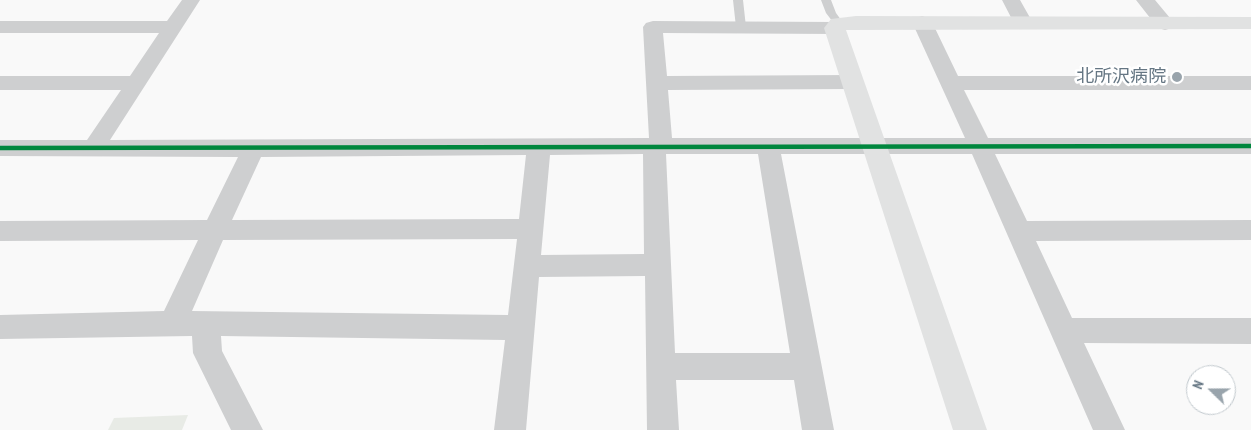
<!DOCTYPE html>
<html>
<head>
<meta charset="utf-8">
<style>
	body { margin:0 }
	#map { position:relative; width:1251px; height:430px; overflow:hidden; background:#f9f9f9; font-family:"PT Sans Narrow",sans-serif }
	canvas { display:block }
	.north { position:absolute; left:1186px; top:365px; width:50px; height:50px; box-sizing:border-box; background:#fff; border:1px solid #c1c8cd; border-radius:50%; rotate:292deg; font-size:14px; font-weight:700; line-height:20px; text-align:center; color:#657683 }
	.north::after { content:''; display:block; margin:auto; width:18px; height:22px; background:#99a4ac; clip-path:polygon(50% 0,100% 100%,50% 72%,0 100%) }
</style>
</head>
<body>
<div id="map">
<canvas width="1251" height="430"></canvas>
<div class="north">N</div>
</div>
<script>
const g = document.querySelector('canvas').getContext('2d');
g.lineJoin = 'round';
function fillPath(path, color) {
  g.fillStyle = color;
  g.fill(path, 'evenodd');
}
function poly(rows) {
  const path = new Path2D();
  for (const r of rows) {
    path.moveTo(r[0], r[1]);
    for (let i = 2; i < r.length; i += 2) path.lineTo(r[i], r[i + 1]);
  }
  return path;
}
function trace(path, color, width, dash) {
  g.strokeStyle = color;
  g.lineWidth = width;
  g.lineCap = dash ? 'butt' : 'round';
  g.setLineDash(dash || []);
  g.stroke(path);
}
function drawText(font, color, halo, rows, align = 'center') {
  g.font = font + ' "PT Sans Narrow","Noto Sans JP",sans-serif';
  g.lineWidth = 5;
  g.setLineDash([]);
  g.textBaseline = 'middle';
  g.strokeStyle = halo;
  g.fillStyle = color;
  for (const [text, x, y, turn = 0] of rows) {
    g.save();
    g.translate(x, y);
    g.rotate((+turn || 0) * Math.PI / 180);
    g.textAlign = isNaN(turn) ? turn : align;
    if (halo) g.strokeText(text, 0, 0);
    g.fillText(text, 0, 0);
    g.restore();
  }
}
const green = poly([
	[188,415,182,430,108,430,114,418]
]);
const lane = poly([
	[733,0,743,0,746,27,744,29,738,29,736,27,733,0],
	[821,0,831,0,836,13,844,24,842,26,836,26,826,13,821,0]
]);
const street = poly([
	[182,0,200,0,110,140,649,138,643,27,646,23,653,21,835,22,842,24,845,28,842,32,835,34,663,33,667,76,851,75,858,77,862,82,858,87,851,89,668,90,672,138,965,138,912,22,915,18,922,16,929,18,932,22,958,76,1251,76,1251,90,964,90,988,138,1251,138,1251,154,995,154,1027,221,1251,220,1251,240,1036,241,1072,318,1251,318,1251,344,1084,343,1125,430,1093,430,972,154,781,154,834,430,802,430,794,380,676,380,679,430,647,430,645,276,539,277,526,430,494,430,505,340,221,336,222,351,263,430,231,430,193,353,192,336,0,339,0,315,164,311,198,240,0,241,0,221,207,220,238,157,0,156,0,140,87,140,121,90,0,90,0,76,130,76,159,33,0,33,0,21,167,21,182,0],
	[643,154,644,254,541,255,550,155,643,154],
	[666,154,758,154,790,353,675,353,666,154],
	[526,155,519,219,232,220,261,157,526,155],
	[517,239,508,315,192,311,223,240,517,239],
	[1002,0,1020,0,1033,23,1030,27,1023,29,1016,27,1002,0],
	[1136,0,1155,0,1175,24,1172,28,1165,30,1158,28,1136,0]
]);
const secondary = poly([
	[856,16,1251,17,1251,29,846,30,987,430,953,430,824,28,831,19,856,16]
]);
const cycleway = poly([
	[0,148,1251,146]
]);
const markers = [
	[1177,77,6,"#99a4ac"]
];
const poiNames = [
	["北所沢病院",1166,77]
];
fillPath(green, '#e8ebe6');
fillPath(lane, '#cecfd0');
fillPath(street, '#cecfd0');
fillPath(secondary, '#e1e2e2');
trace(cycleway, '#00873e', 4.5);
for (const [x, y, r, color] of markers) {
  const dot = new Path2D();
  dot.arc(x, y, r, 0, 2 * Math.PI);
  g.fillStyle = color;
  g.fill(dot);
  trace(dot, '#fff', 2);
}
drawText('18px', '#657683', '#fff', poiNames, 'right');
</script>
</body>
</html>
